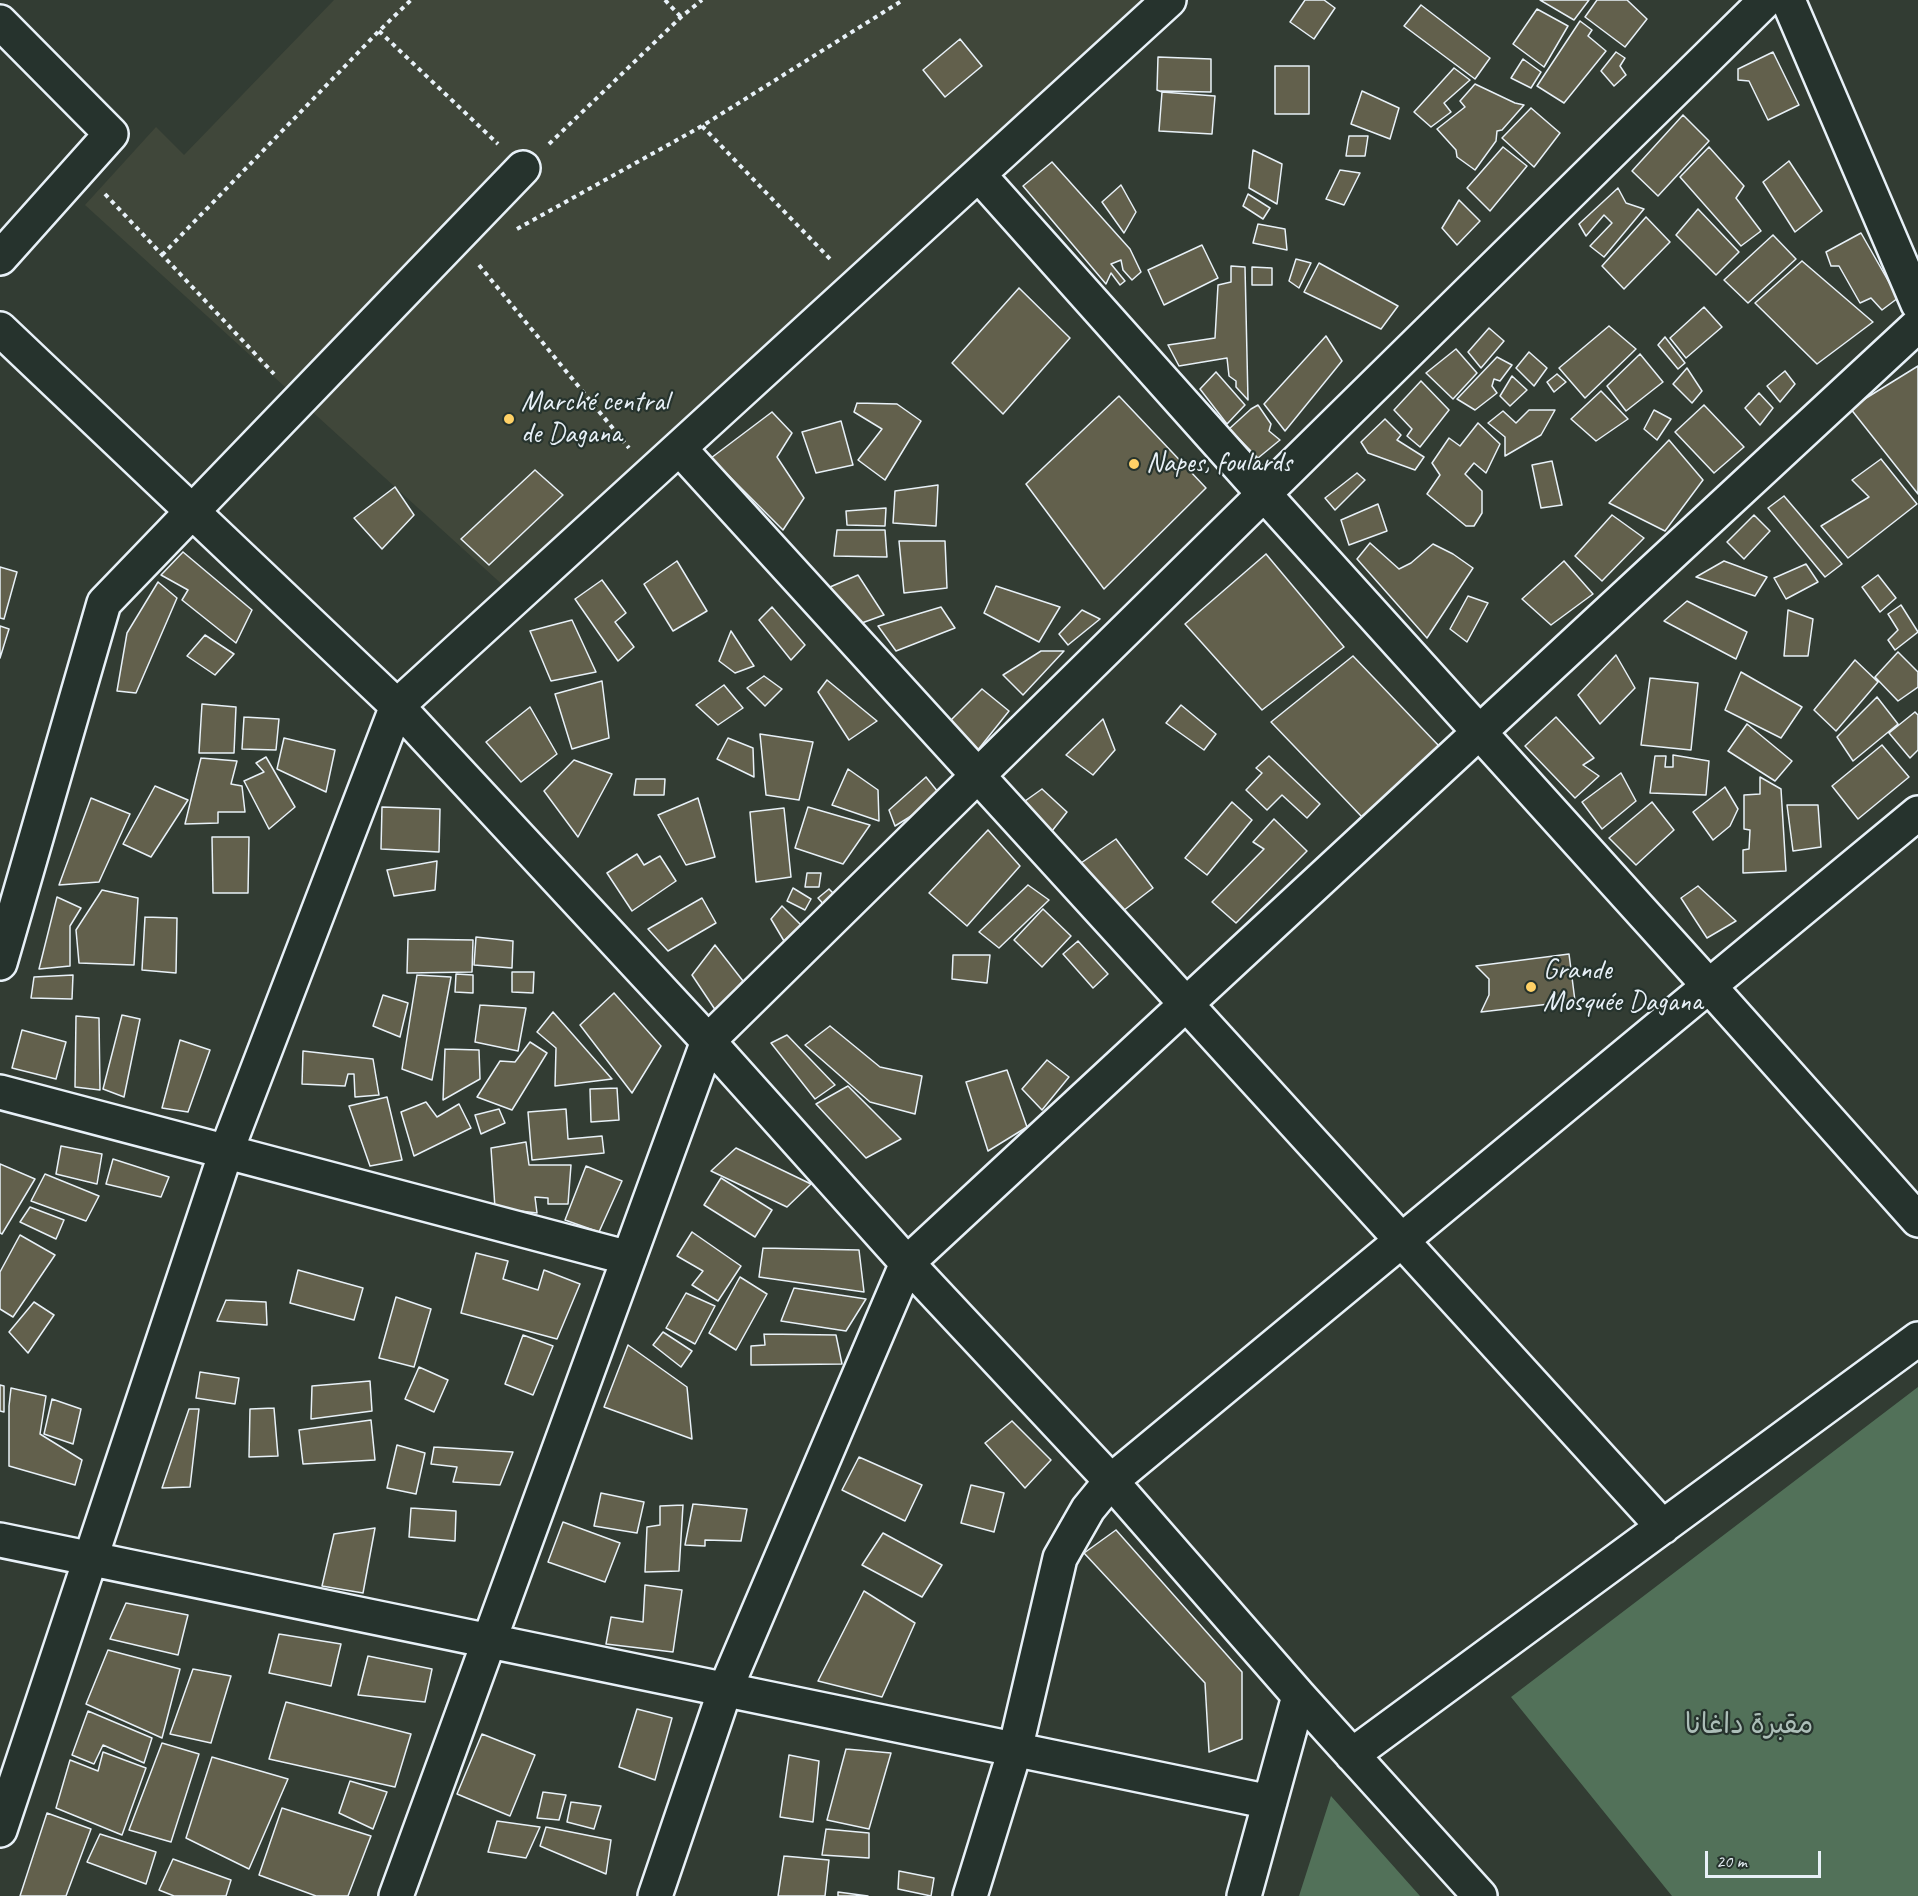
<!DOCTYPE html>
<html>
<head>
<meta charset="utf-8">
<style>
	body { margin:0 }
	#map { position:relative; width:1918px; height:1896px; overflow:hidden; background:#323c33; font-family:Caveat,sans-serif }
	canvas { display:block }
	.scale { position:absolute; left:1705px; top:1851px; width:116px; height:27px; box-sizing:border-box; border:3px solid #e8f1f8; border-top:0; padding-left:8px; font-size:18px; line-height:21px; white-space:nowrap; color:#e8f1f8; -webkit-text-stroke:4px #26332d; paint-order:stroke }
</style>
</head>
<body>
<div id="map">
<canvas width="1918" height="1896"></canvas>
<div class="scale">20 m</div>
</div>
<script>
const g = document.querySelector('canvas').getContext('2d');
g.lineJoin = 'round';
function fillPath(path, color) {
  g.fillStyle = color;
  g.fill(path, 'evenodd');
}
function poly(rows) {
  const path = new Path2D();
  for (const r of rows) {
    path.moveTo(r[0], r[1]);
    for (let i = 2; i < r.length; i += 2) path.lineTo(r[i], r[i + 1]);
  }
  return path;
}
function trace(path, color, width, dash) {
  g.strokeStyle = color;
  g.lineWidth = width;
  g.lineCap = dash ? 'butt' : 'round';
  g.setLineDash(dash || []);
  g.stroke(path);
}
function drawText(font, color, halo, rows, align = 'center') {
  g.font = font + ' Caveat,"Playpen Sans Arabic",sans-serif';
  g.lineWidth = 4.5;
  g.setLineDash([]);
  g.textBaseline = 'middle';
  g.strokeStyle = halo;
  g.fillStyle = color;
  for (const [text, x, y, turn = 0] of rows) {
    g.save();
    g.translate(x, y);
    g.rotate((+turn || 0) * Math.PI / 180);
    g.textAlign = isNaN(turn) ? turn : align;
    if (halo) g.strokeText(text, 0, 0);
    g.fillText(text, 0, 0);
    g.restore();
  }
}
const built = poly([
	[334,0,1188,0,880,240,517,598,85,205,156,127,184,155]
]);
const green = poly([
	[1918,1387,1918,1896,1672,1896,1511,1697],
	[1331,1796,1420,1896,1299,1896]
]);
const building = poly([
	[1305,0,1324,0,1335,8,1314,39,1290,22,1305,0],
	[1540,0,1589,0,1574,20,1540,0],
	[1597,0,1627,0,1647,19,1625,47,1585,17,1597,0],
	[1421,5,1490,58,1475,79,1404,26,1421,5],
	[1537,9,1568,26,1544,67,1513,44,1537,9],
	[1580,21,1592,30,1588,36,1606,51,1564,103,1537,86,1580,21],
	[960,39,982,66,945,97,923,70,960,39],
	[1616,52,1625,58,1620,66,1626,75,1614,86,1601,71,1616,52],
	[1773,52,1799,105,1768,120,1749,81,1738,80,1738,69,1773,52],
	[1158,57,1211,59,1211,92,1161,91,1162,92,1157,90,1158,57],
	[1523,59,1541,72,1531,88,1511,78,1523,59],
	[1275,66,1309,66,1309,114,1275,114,1275,66],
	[1454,68,1470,80,1444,103,1451,112,1431,127,1414,112,1454,68],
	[1475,84,1515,103,1524,105,1502,130,1497,131,1496,141,1475,170,1457,157,1456,150,1437,129,1465,107,1460,101,1475,84],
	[1362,91,1399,108,1390,139,1351,124,1362,91],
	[1162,92,1215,96,1212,134,1159,131,1162,92],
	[1531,108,1560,133,1534,167,1502,138,1531,108],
	[1683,115,1709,141,1658,196,1632,171,1683,115],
	[1349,136,1368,136,1365,156,1346,156,1349,136],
	[1503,147,1527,166,1490,211,1467,188,1503,147],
	[1709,147,1744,186,1736,198,1761,231,1741,246,1680,177,1709,147],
	[1253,150,1282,164,1277,204,1249,188,1253,150],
	[1789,161,1822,211,1795,232,1763,182,1789,161],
	[1052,162,1130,249,1141,272,1132,280,1123,270,1121,260,1111,264,1125,281,1120,285,1111,273,1106,284,1023,186,1052,162],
	[1340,170,1360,173,1344,205,1326,199,1340,170],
	[1121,185,1136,212,1124,233,1102,202,1121,185],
	[1618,188,1626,203,1644,209,1604,257,1590,246,1612,223,1604,215,1586,236,1579,224,1618,188],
	[1248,194,1270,208,1263,219,1243,206,1248,194],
	[1459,200,1480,221,1457,245,1442,228,1459,200],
	[1698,209,1739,252,1716,275,1676,235,1698,209],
	[1646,217,1670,242,1624,289,1602,266,1646,217],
	[1258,224,1285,229,1287,250,1253,243,1258,224],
	[1861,233,1898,298,1882,310,1871,298,1860,303,1839,266,1831,266,1826,252,1861,233],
	[1773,235,1796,259,1748,303,1724,280,1773,235],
	[1202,245,1218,278,1164,305,1148,270,1202,245],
	[1296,259,1311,263,1299,288,1289,281,1296,259],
	[1802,261,1873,322,1817,364,1755,303,1802,261],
	[1319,263,1398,306,1381,329,1304,292,1319,263],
	[1231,266,1245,267,1248,400,1236,387,1236,381,1229,376,1227,358,1179,366,1168,345,1215,338,1218,285,1231,282,1231,266],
	[1252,267,1272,268,1272,285,1252,285,1252,267],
	[1019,288,1070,338,1003,414,952,363,1019,288],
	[1704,307,1722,327,1686,358,1670,338,1704,307],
	[1609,326,1636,349,1585,398,1559,368,1609,326],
	[1489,328,1504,341,1481,368,1468,352,1489,328],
	[1326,336,1342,361,1285,431,1264,404,1326,336],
	[1665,337,1685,363,1678,369,1658,345,1665,337],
	[1456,349,1477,373,1453,399,1426,373,1456,349],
	[1529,352,1547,368,1534,386,1516,368,1529,352],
	[1640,354,1663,382,1626,411,1607,386,1640,354],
	[1497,357,1512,365,1500,381,1494,379,1492,386,1497,393,1475,410,1457,399,1497,357],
	[1918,366,1918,494,1850,408,1918,366],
	[1687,368,1702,391,1692,403,1673,384,1687,368],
	[1785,371,1795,384,1780,402,1767,386,1785,371],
	[1216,372,1245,405,1227,424,1200,389,1216,372],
	[1557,374,1566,382,1554,392,1547,382,1557,374],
	[1512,376,1527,390,1510,406,1500,396,1512,376],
	[1421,381,1449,410,1420,447,1407,436,1412,429,1394,410,1421,381],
	[1601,391,1628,419,1596,441,1571,419,1601,391],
	[1759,393,1773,408,1760,425,1745,408,1759,393],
	[1119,396,1206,488,1104,589,1026,484,1119,396],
	[857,403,897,404,921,421,885,480,858,460,882,429,854,412,857,403],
	[1258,405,1271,424,1269,431,1280,440,1258,458,1229,429,1251,409,1258,405],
	[1704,405,1744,447,1714,473,1675,432,1704,405],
	[1529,410,1555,410,1541,435,1505,456,1505,437,1488,423,1503,411,1516,423,1529,410],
	[1654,410,1671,419,1657,440,1644,429,1654,410],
	[772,412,792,433,777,457,804,498,783,530,711,458,772,412],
	[1385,419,1401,435,1397,440,1424,457,1415,470,1368,453,1361,442,1385,419],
	[841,421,853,465,816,473,802,432,841,421],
	[1478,423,1500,444,1486,473,1474,463,1465,474,1482,491,1482,513,1474,526,1466,526,1427,494,1440,475,1432,463,1449,438,1460,446,1478,423],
	[1669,440,1703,480,1665,531,1609,503,1669,440],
	[1881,459,1917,504,1848,558,1821,526,1869,497,1852,480,1881,459],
	[1552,461,1562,505,1541,508,1532,465,1552,461],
	[535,470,563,495,489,565,461,539,535,470],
	[1357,473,1365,480,1335,510,1325,498,1357,473],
	[938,485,936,526,893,523,895,491,938,485],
	[395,487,414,515,382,549,354,518,395,487],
	[1784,496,1842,564,1825,577,1768,508,1784,496],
	[1378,504,1387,531,1349,545,1341,520,1378,504],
	[886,508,885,526,847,525,846,511,886,508],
	[1612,515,1644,538,1602,581,1575,556,1612,515],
	[1754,515,1770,531,1744,559,1727,542,1754,515],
	[837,530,885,530,887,557,834,556,837,530],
	[899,541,945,541,947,588,904,593,899,541],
	[1370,543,1399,569,1411,563,1433,544,1453,554,1473,568,1427,638,1357,559,1370,543],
	[183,552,252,610,236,643,182,600,188,590,161,575,183,552],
	[1266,554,1344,647,1262,710,1185,624,1266,554],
	[677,561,707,611,673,631,644,584,677,561],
	[1564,561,1593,594,1551,625,1522,599,1564,561],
	[1724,561,1767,577,1755,596,1696,577,1724,561],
	[1806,564,1818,582,1786,599,1774,578,1806,564],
	[0,567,17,572,4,619,0,618,0,567],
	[858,575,884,615,859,624,830,587,858,575],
	[1878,575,1896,598,1880,612,1862,587,1878,575],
	[602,580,626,613,615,622,634,647,618,661,575,599,602,580],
	[158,582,177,598,136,693,117,691,127,633,158,582],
	[996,586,1060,607,1039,642,984,613,996,586],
	[1468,596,1488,603,1467,642,1450,629,1468,596],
	[1687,601,1747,632,1736,659,1664,621,1687,601],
	[1901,605,1918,632,1895,650,1888,640,1898,630,1888,614,1901,605],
	[772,607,805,645,791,660,759,620,772,607],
	[941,607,955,628,896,651,878,626,941,607],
	[1082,610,1100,619,1068,645,1059,634,1082,610],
	[1788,610,1813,619,1808,656,1784,656,1788,610],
	[572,620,596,672,551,681,530,631,572,620],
	[0,626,9,629,0,658,0,626],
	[731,631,754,666,735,673,719,661,731,631],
	[205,635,234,654,215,675,187,656,205,635],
	[1041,651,1064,651,1023,695,1003,675,1041,651],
	[1898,652,1918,672,1918,687,1898,701,1875,677,1898,652],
	[1616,655,1635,688,1600,724,1578,695,1616,655],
	[1353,656,1440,747,1362,817,1271,722,1353,656],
	[1855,660,1878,682,1836,731,1814,710,1855,660],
	[1741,672,1802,707,1781,738,1725,710,1741,672],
	[764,676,782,689,765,706,747,688,764,676],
	[1650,678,1698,683,1691,750,1641,745,1650,678],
	[827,680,877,721,849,740,818,692,827,680],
	[602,681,609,738,572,749,555,694,602,681],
	[724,685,743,708,718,725,696,705,724,685],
	[982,689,1009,711,977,751,948,723,982,689],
	[1877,697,1898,724,1853,761,1837,737,1877,697],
	[202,704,236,707,234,753,199,753,202,704],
	[1181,705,1216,734,1204,750,1166,723,1181,705],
	[530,707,557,754,521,782,486,742,530,707],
	[1915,712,1918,715,1918,750,1910,758,1889,733,1915,712],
	[244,717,279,719,276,750,242,749,244,717],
	[1556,717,1594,758,1583,765,1599,776,1575,798,1525,746,1556,717],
	[1103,719,1115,750,1093,775,1066,755,1103,719],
	[1747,724,1792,761,1775,781,1728,751,1747,724],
	[760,734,813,742,799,800,766,795,760,734],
	[284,738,335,750,326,792,277,769,284,738],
	[728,738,753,748,754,777,717,759,728,738],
	[1882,745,1909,777,1858,819,1832,786,1882,745],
	[1673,755,1709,761,1706,795,1650,793,1655,756,1666,756,1665,767,1673,767,1673,755],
	[1269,756,1320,804,1307,818,1282,795,1267,810,1246,790,1262,773,1256,768,1269,756],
	[266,757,295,807,269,829,244,781,264,772,256,763,266,757],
	[201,758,237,761,231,784,242,786,245,812,218,812,218,823,185,824,201,758],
	[574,760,612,774,578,837,544,791,574,760],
	[848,769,878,790,879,821,832,805,848,769],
	[1621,773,1636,801,1602,829,1582,802,1621,773],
	[926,777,942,797,895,826,889,810,926,777],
	[1760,777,1781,789,1786,871,1743,873,1743,850,1749,849,1750,830,1744,829,1744,795,1760,794,1760,777],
	[636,779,665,779,664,795,634,795,636,779],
	[155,786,188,800,151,857,123,844,155,786],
	[1725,787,1738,809,1730,826,1713,840,1693,812,1725,787],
	[1042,789,1067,812,1052,831,1025,801,1042,789],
	[91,798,130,814,99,882,59,885,91,798],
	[698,798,715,857,686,865,658,815,698,798],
	[1232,802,1252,820,1207,875,1185,858,1232,802],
	[1652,802,1674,830,1636,865,1609,838,1652,802],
	[1787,805,1818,805,1821,847,1793,851,1787,805],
	[382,807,440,809,439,852,381,849,382,807],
	[808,807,870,825,843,864,795,848,808,807],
	[784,808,791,877,756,882,750,812,784,808],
	[1274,819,1307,851,1236,923,1212,902,1264,849,1253,842,1274,819],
	[988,830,1020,866,967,926,929,893,988,830],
	[212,837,249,837,248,893,213,893,212,837],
	[1116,839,1153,888,1119,914,1081,863,1116,839],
	[637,854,644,865,660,856,676,881,632,911,607,873,637,854],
	[437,861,435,890,394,896,387,870,437,861],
	[807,873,821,873,819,887,805,887,807,873],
	[1028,885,1049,900,999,948,979,932,1028,885],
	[1698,886,1736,921,1707,938,1681,898,1698,886],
	[793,888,811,899,805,910,787,901,793,888],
	[829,889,836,896,826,907,818,898,829,889],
	[102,890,138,898,134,965,79,963,76,930,102,890],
	[57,897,81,908,70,926,70,966,39,969,57,897],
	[702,898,716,923,668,951,648,929,702,898],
	[782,906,801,925,784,941,771,919,782,906],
	[1043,909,1071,936,1042,967,1014,940,1043,909],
	[145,917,177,918,176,973,142,970,145,917],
	[476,937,513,941,512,968,474,965,476,937],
	[408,939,473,940,472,972,407,973,408,939],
	[1078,941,1108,974,1093,988,1063,954,1078,941],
	[715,945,743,981,716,1011,692,975,715,945],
	[1569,954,1575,1001,1481,1012,1489,995,1489,979,1476,966,1569,954],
	[953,955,990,955,987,983,952,979,953,955],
	[512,972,534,972,533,993,512,992,512,972],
	[456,974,473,975,473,993,455,992,456,974],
	[73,975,72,999,31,998,34,977,73,975],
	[417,975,451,977,432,1080,402,1069,417,975],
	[614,993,661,1046,632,1093,580,1025,614,993],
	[383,995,408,1003,400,1037,373,1026,383,995],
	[480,1005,526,1008,518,1051,475,1042,480,1005],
	[553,1012,612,1079,555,1086,556,1048,537,1032,553,1012],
	[122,1015,140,1019,124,1097,103,1089,122,1015],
	[76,1016,99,1018,100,1090,75,1087,76,1016],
	[830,1026,880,1067,922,1076,915,1114,870,1102,805,1045,830,1026],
	[22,1030,66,1042,56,1079,12,1068,22,1030],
	[787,1035,835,1085,815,1099,771,1043,787,1035],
	[180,1040,210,1050,188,1112,162,1108,180,1040],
	[530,1042,547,1053,512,1110,477,1097,500,1061,515,1062,530,1042],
	[445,1049,479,1050,480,1079,443,1100,445,1049],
	[303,1051,373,1059,379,1095,355,1097,354,1074,348,1074,345,1086,302,1084,303,1051],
	[1047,1060,1069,1077,1042,1110,1022,1089,1047,1060],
	[1007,1070,1027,1127,988,1151,966,1082,1007,1070],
	[848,1086,901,1139,866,1158,816,1104,848,1086],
	[617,1088,619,1120,591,1122,590,1089,617,1088],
	[387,1097,402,1160,370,1166,349,1106,387,1097],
	[426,1102,437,1117,459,1104,471,1128,414,1156,401,1112,426,1102],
	[499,1109,505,1123,481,1134,475,1115,499,1109],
	[566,1109,568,1139,602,1136,604,1153,532,1160,528,1112,566,1109],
	[526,1142,529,1165,571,1165,568,1204,548,1204,548,1198,535,1197,537,1213,495,1208,491,1148,526,1142],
	[61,1146,102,1154,97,1184,56,1174,61,1146],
	[736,1148,811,1184,787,1207,711,1171,736,1148],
	[113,1159,169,1177,161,1197,106,1184,113,1159],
	[0,1164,35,1179,2,1234,0,1233,0,1164],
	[586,1166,622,1181,599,1232,565,1220,586,1166],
	[45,1174,99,1196,86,1221,31,1201,45,1174],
	[721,1178,772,1210,755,1237,704,1205,721,1178],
	[30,1207,64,1220,56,1239,20,1222,30,1207],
	[692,1232,741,1266,718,1301,692,1285,703,1271,677,1256,692,1232],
	[20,1235,55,1255,13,1317,0,1309,0,1272,20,1235],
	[763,1248,859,1250,864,1292,759,1277,763,1248],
	[476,1253,508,1261,503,1279,538,1290,544,1270,580,1284,557,1339,461,1313,476,1253],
	[298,1270,363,1288,354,1320,290,1303,298,1270],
	[740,1277,767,1294,736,1350,709,1333,740,1277],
	[794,1288,866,1299,846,1331,781,1321,794,1288],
	[686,1293,715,1306,695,1344,666,1328,686,1293],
	[396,1297,431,1309,414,1367,379,1358,396,1297],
	[226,1300,266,1302,267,1325,217,1321,226,1300],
	[34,1302,54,1315,28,1353,9,1332,34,1302],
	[663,1332,692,1351,681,1367,653,1345,663,1332],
	[764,1334,836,1335,842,1364,751,1365,751,1346,765,1345,764,1334],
	[523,1335,553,1346,533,1395,505,1384,523,1335],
	[628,1345,687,1387,692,1439,604,1407,628,1345],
	[419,1367,448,1380,434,1412,405,1399,419,1367],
	[200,1372,239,1378,235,1404,196,1398,200,1372],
	[370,1381,372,1411,311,1419,312,1386,370,1381],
	[0,1385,4,1386,4,1412,0,1411,0,1385],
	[11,1388,46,1396,40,1434,82,1460,75,1485,9,1466,9,1406,11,1388],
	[52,1399,81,1409,73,1444,44,1434,52,1399],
	[274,1408,278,1456,249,1457,250,1409,274,1408],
	[189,1409,199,1409,190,1487,162,1488,189,1409],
	[371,1420,375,1460,303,1464,299,1430,371,1420],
	[1012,1421,1051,1460,1025,1488,985,1443,1012,1421],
	[397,1445,425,1453,416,1494,387,1488,397,1445],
	[434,1447,513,1452,500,1485,453,1482,457,1467,431,1464,434,1447],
	[859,1457,922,1485,905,1521,842,1490,859,1457],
	[971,1485,1004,1493,994,1532,961,1523,971,1485],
	[601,1493,644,1502,637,1533,594,1526,601,1493],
	[693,1504,747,1509,741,1541,705,1540,705,1546,685,1545,693,1504],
	[683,1505,679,1571,645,1572,647,1527,660,1525,660,1506,683,1505],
	[411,1508,456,1511,455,1541,409,1537,411,1508],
	[563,1522,620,1543,605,1582,548,1562,563,1522],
	[375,1528,363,1593,322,1586,334,1534,375,1528],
	[1116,1530,1242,1672,1242,1739,1209,1752,1205,1683,1084,1553,1116,1530],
	[883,1533,942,1565,922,1597,862,1565,883,1533],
	[645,1585,682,1590,673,1652,606,1644,611,1617,643,1622,645,1585],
	[864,1591,915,1623,882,1697,818,1681,864,1591],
	[126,1603,188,1615,178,1655,110,1639,126,1603],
	[279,1634,341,1644,331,1686,269,1673,279,1634],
	[108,1650,180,1669,162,1738,86,1704,108,1650],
	[368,1656,432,1669,425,1702,358,1695,368,1656],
	[193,1669,231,1676,211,1743,170,1734,193,1669],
	[286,1702,411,1734,395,1787,269,1759,286,1702],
	[637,1709,672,1718,655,1780,619,1767,637,1709],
	[88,1711,152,1738,144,1763,103,1745,94,1764,72,1755,88,1711],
	[482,1734,535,1755,510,1816,457,1794,482,1734],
	[162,1743,199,1754,171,1842,129,1830,162,1743],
	[846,1749,891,1753,869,1829,827,1820,846,1749],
	[103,1752,146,1768,122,1835,56,1808,70,1760,98,1771,103,1752],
	[789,1755,819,1761,813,1822,780,1817,789,1755],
	[212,1757,288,1779,249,1869,186,1838,212,1757],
	[350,1781,387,1792,373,1829,339,1813,350,1781],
	[543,1792,566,1795,559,1820,537,1818,543,1792],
	[571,1802,601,1806,594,1829,567,1822,571,1802],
	[282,1808,371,1836,348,1896,316,1896,259,1875,282,1808],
	[47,1813,91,1829,66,1896,20,1896,47,1813],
	[497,1821,540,1827,526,1858,488,1852,497,1821],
	[546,1827,611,1840,606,1874,540,1846,546,1827],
	[826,1829,869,1833,869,1858,822,1855,826,1829],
	[100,1834,156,1852,146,1884,87,1862,100,1834],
	[784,1856,829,1860,825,1896,778,1896,784,1856],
	[173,1859,231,1880,226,1896,174,1896,159,1890,173,1859],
	[899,1871,934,1878,931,1896,898,1889,899,1871],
	[838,1892,868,1896,838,1896,838,1892]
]);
const path = poly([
	[665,0,681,17],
	[379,31,498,144],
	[702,126,830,259],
	[549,144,681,17,702,0],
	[105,194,274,374],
	[517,229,702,126,903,0],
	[162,255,379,31,411,0],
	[479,265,629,448]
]);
const minor = poly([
	[1788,0,1918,304],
	[0,22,111,134,0,258],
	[979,175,1264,494,1709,986,1918,1220],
	[0,329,397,706,708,1041,907,1263,1111,1481,1299,1696,1480,1896],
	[680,449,1663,1527],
	[0,963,104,603,523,168],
	[0,1092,629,1258],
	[0,1540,1270,1802],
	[1352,1755,1918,1339],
	[0,1830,226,1152,397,706,1169,0],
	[396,1896,708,1041,1766,0],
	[655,1896,725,1690,907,1263,1918,325],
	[970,1896,1015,1750,1060,1558,1088,1509,1111,1481,1918,813],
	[1244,1896,1299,1696]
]);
const markers = [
	[509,419,6,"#ffd166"],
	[1134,464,6,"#ffd166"],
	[1531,987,6,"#ffd166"]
];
const poiNames = [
	["Marché central",521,403],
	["de Dagana",521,435],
	["Napes, foulards",1146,464],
	["Grande",1543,971],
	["Mosquée Dagana",1543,1003]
];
const parkNames = [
	["مقبرة داغانا",1749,1726]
];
fillPath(built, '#40473a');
fillPath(green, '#527159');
fillPath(building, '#62604c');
trace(building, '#e8f1f8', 1.5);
trace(minor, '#e8f1f8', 38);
trace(path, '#e8f1f8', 4, [4.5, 4.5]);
trace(minor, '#26332d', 33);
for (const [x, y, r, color] of markers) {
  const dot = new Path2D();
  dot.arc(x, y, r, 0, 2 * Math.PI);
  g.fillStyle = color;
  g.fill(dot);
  trace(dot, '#26332d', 2);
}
drawText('28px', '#e8f1f8', '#26332d', poiNames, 'left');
drawText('28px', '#acbeb8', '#26332d', parkNames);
</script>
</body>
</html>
